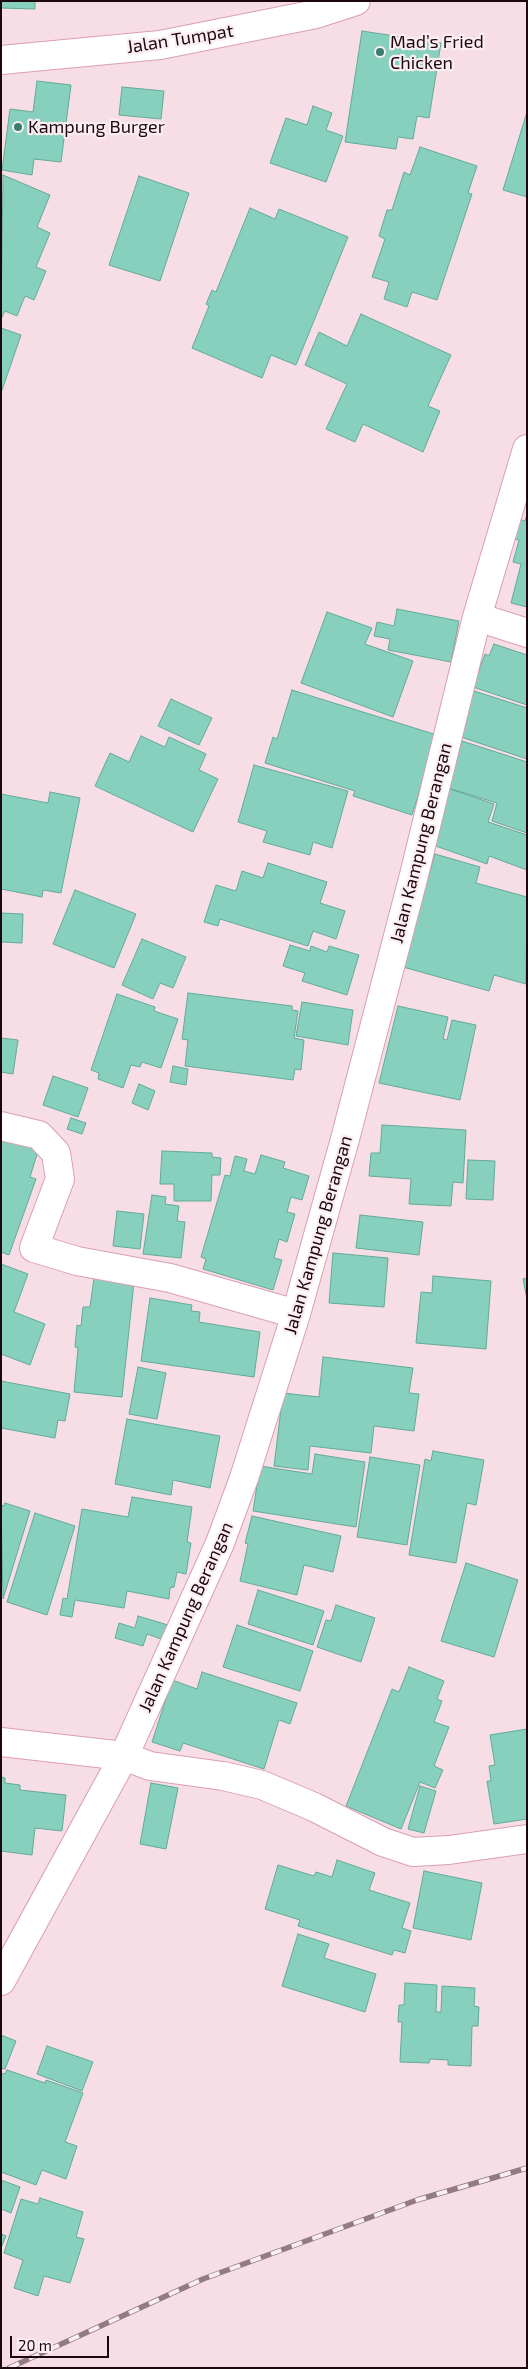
<!DOCTYPE html>
<html>
<head>
<meta charset="utf-8">
<style>
	body { margin:0 }
	#map { position:relative; width:528px; height:2369px; overflow:hidden; background:#f7dde5; font-family:"Exo 2",sans-serif }
	canvas { display:block }
	.frame { position:absolute; inset:0; border:2px solid #1c070f; pointer-events:none }
	.scale { position:absolute; left:10px; top:2336px; width:99px; height:22px; box-sizing:border-box; border:2px solid #1c070f; border-top:0; padding-left:6px; font-size:15px; line-height:18px; white-space:nowrap; color:#1c070f; -webkit-text-stroke:4px #fbeef2; paint-order:stroke }
</style>
</head>
<body>
<div id="map">
<canvas width="528" height="2369"></canvas>
<div class="frame"></div>
<div class="scale">20 m</div>
</div>
<script>
const g = document.querySelector('canvas').getContext('2d');
g.lineJoin = 'round';
function fillPath(path, color) {
  g.fillStyle = color;
  g.fill(path, 'evenodd');
}
function poly(rows) {
  const path = new Path2D();
  for (const r of rows) {
    path.moveTo(r[0], r[1]);
    for (let i = 2; i < r.length; i += 2) path.lineTo(r[i], r[i + 1]);
  }
  return path;
}
function trace(path, color, width, dash) {
  g.strokeStyle = color;
  g.lineWidth = width;
  g.lineCap = dash ? 'butt' : 'round';
  g.setLineDash(dash || []);
  g.stroke(path);
}
function drawText(font, color, halo, rows, align = 'center') {
  g.font = font + ' "Exo 2",sans-serif';
  g.lineWidth = 4.5;
  g.setLineDash([]);
  g.textBaseline = 'middle';
  g.strokeStyle = halo;
  g.fillStyle = color;
  for (const [text, x, y, turn = 0] of rows) {
    g.save();
    g.translate(x, y);
    g.rotate((+turn || 0) * Math.PI / 180);
    g.textAlign = isNaN(turn) ? turn : align;
    if (halo) g.strokeText(text, 0, 0);
    g.fillText(text, 0, 0);
    g.restore();
  }
}
const building = poly([
	[1,1,35,1,35,9,1,8,1,1],
	[362,31,441,43,429,118,417,116,413,139,398,137,396,149,345,142,362,31],
	[37,81,71,85,61,162,34,159,32,175,2,170,10,109,33,112,37,81],
	[122,87,164,91,161,119,119,115,122,87],
	[313,106,332,113,326,130,343,136,326,182,270,163,286,118,307,125,313,106],
	[527,112,527,197,503,190,527,112],
	[420,147,477,166,468,193,472,194,437,300,412,292,407,307,384,299,389,282,372,277,385,239,379,236,387,210,392,210,404,172,410,175,420,147],
	[3,175,50,195,37,227,50,233,36,267,46,271,34,300,25,296,17,316,5,311,1,319,3,175],
	[139,176,189,193,160,281,109,265,139,176],
	[250,208,275,219,279,209,348,237,296,365,271,355,262,378,192,348,209,306,206,304,212,290,216,292,250,208],
	[361,314,451,355,428,406,440,411,423,452,363,424,355,442,326,429,347,384,305,365,319,332,347,346,361,314],
	[1,328,21,335,1,393,1,328],
	[527,514,527,607,511,603,521,564,513,562,519,540,513,539,518,519,525,521,527,514],
	[397,609,459,621,451,662,388,650,390,639,374,636,377,622,394,626,397,609],
	[327,612,372,628,365,644,413,661,393,717,301,683,327,612],
	[494,644,527,655,527,705,473,687,485,654,489,656,494,644],
	[468,689,527,708,527,759,461,737,467,718,460,716,468,689],
	[292,690,437,735,412,815,353,796,355,791,265,763,273,737,277,739,292,690],
	[171,699,212,718,199,745,158,726,171,699],
	[141,736,165,747,169,737,206,754,199,770,218,779,193,832,95,786,110,753,129,762,141,736],
	[462,741,527,762,527,833,492,821,497,803,448,788,462,741],
	[254,765,348,791,332,848,313,842,310,855,263,842,267,831,238,822,254,765],
	[450,789,494,804,488,822,527,835,527,870,489,856,487,864,430,844,450,789],
	[50,792,80,798,61,893,43,890,42,897,1,889,1,794,48,803,50,792],
	[435,854,480,867,476,883,527,897,526,984,494,975,489,991,403,967,435,854],
	[268,863,327,882,320,903,345,911,336,939,313,931,308,946,220,919,218,926,204,922,216,885,236,891,242,871,263,878,268,863],
	[75,890,136,914,114,968,53,944,75,890],
	[1,913,23,914,22,943,1,942,1,913],
	[142,939,186,957,173,988,160,983,153,999,122,985,142,939],
	[290,945,310,951,311,946,327,952,329,946,359,955,347,995,302,981,305,973,283,966,290,945],
	[188,993,292,1006,292,1010,298,1011,294,1038,304,1040,301,1070,295,1069,293,1080,185,1066,188,1040,182,1039,188,993],
	[117,994,155,1007,154,1011,178,1019,161,1068,142,1062,140,1067,131,1065,123,1088,98,1079,99,1073,91,1070,117,994],
	[302,1002,353,1010,348,1045,296,1036,302,1002],
	[398,1006,448,1017,443,1039,447,1040,452,1020,476,1025,460,1100,379,1083,398,1006],
	[1,1038,18,1040,13,1074,1,1072,1,1038],
	[173,1066,188,1069,186,1085,170,1082,173,1066],
	[53,1076,88,1088,78,1117,43,1105,53,1076],
	[139,1084,155,1091,148,1110,132,1103,139,1084],
	[71,1118,86,1123,82,1134,67,1129,71,1118],
	[382,1125,466,1130,463,1183,453,1182,451,1206,409,1204,411,1179,369,1176,371,1153,380,1153,382,1125],
	[1,1135,39,1148,30,1177,36,1179,9,1255,1,1252,1,1135],
	[162,1151,212,1153,212,1157,221,1158,220,1175,212,1175,211,1201,174,1201,174,1184,160,1184,162,1151],
	[261,1155,285,1162,283,1168,309,1176,302,1200,291,1197,287,1212,295,1214,287,1242,279,1239,274,1258,282,1260,273,1290,203,1269,206,1259,201,1257,225,1175,230,1176,235,1156,247,1159,244,1171,255,1174,261,1155],
	[468,1160,495,1161,493,1200,466,1199,468,1160],
	[152,1195,166,1197,165,1204,179,1206,177,1221,185,1222,181,1258,143,1254,152,1195],
	[117,1211,144,1214,140,1249,113,1246,117,1211],
	[360,1215,423,1222,419,1255,356,1248,360,1215],
	[333,1253,388,1258,384,1307,329,1303,333,1253],
	[1,1264,28,1274,14,1312,45,1324,30,1365,1,1354,1,1264],
	[433,1276,491,1281,486,1349,416,1343,421,1292,432,1293,433,1276],
	[94,1278,134,1282,122,1397,74,1392,78,1348,75,1347,77,1325,81,1326,83,1307,90,1307,94,1278],
	[527,1278,527,1299,523,1279,527,1278],
	[150,1298,192,1305,191,1311,200,1312,199,1322,260,1332,254,1377,141,1361,150,1298],
	[323,1357,413,1368,409,1393,419,1394,414,1431,374,1426,371,1453,310,1446,308,1470,274,1466,283,1393,319,1397,323,1357],
	[138,1367,166,1373,157,1419,129,1414,138,1367],
	[1,1381,70,1394,65,1421,58,1420,55,1438,1,1428,1,1381],
	[127,1419,220,1436,210,1488,173,1480,171,1495,115,1484,127,1419],
	[433,1451,484,1460,476,1505,467,1503,456,1563,409,1555,425,1459,431,1461,433,1451],
	[315,1454,365,1462,356,1527,253,1511,260,1466,312,1474,315,1454],
	[370,1457,420,1465,407,1545,357,1537,370,1457],
	[132,1497,192,1507,187,1542,191,1543,186,1574,177,1572,174,1587,170,1588,169,1599,127,1591,124,1608,75,1600,72,1617,60,1615,63,1598,67,1599,82,1509,128,1517,132,1497],
	[5,1503,30,1511,3,1599,1,1505,4,1506,5,1503],
	[35,1513,75,1526,47,1615,7,1602,35,1513],
	[252,1516,341,1536,333,1572,304,1565,297,1595,240,1581,248,1544,245,1543,252,1516],
	[466,1563,518,1580,494,1657,441,1641,466,1563],
	[258,1590,324,1611,313,1645,248,1624,258,1590],
	[336,1605,375,1618,361,1662,317,1647,326,1620,331,1621,336,1605],
	[138,1616,168,1625,164,1640,147,1634,143,1646,115,1638,119,1623,135,1628,138,1616],
	[237,1625,313,1651,300,1691,223,1667,237,1625],
	[409,1667,444,1681,437,1699,442,1701,434,1722,449,1727,434,1766,443,1770,435,1788,420,1782,401,1829,346,1806,392,1689,399,1692,409,1667],
	[202,1672,297,1703,290,1724,279,1720,264,1769,183,1743,180,1751,152,1742,172,1680,197,1689,202,1672],
	[527,1729,527,1819,494,1824,487,1781,491,1781,489,1766,495,1765,490,1735,527,1729],
	[1,1777,5,1778,5,1783,20,1785,20,1790,66,1795,62,1831,35,1828,32,1855,1,1851,1,1777],
	[151,1783,178,1788,166,1849,140,1844,151,1783],
	[420,1786,436,1791,424,1833,408,1829,420,1786],
	[337,1860,375,1873,369,1890,410,1903,402,1928,411,1931,405,1953,394,1950,392,1955,298,1926,300,1920,265,1909,278,1865,314,1876,316,1872,332,1877,337,1860],
	[424,1871,482,1883,471,1940,413,1928,424,1871],
	[298,1934,329,1944,324,1958,376,1974,365,2012,282,1986,298,1934],
	[405,1983,437,1985,436,2012,441,2012,442,1986,475,1988,474,2006,479,2007,478,2026,472,2026,471,2066,448,2065,448,2060,430,2059,429,2063,400,2062,402,2022,398,2022,399,2005,404,2005,405,1983],
	[1,2035,16,2041,5,2069,1,2068,1,2035],
	[47,2046,93,2062,82,2091,37,2074,47,2046],
	[7,2070,45,2083,46,2080,83,2093,65,2142,77,2146,66,2179,42,2170,36,2185,1,2172,1,2073,5,2074,7,2070],
	[1,2180,20,2187,11,2213,1,2209,1,2180],
	[40,2198,83,2212,76,2237,84,2239,70,2283,44,2276,38,2296,14,2288,23,2260,4,2253,21,2199,38,2204,40,2198],
	[1,2234,6,2236,1,2248,1,2234]
]);
const minor = poly([
	[477,617,527,633],
	[1,1126,39,1135,56,1153,60,1179,34,1248,77,1261,170,1278,296,1314],
	[1,1742,124,1756,150,1766,223,1776,262,1785,314,1807,383,1842,413,1852,449,1850,527,1839],
	[1,1981,124,1756,220,1543,244,1478,296,1314,345,1139,414,875,477,617,527,449]
]);
const major = poly([
	[1,60,160,45,316,14,356,1]
]);
const rail = poly([
	[9,2368,203,2279,417,2200,527,2168]
]);
const markers = [
	[380,52,5,"#3a7c6d"],
	[18,127,5,"#3a7c6d"]
];
const streetNames = [
	["Jalan Tumpat",180,39,-9],
	["Jalan Kampung Berangan",421,843,-76],
	["Jalan Kampung Berangan",318,1235,-74],
	["Jalan Kampung Berangan",186,1617,-66]
];
const poiNames = [
	["Mad’s Fried",390,42],
	["Chicken",390,63],
	["Kampung Burger",28,127]
];
fillPath(building, '#87d0bd');
trace(building, '#62aa99', 1);
trace(minor, '#dc9eb4', 30);
trace(major, '#dc9eb4', 30);
trace(minor, '#fff', 28);
trace(major, '#fff', 28);
trace(rail, '#927b83', 5.5);
trace(rail, '#fbeef2', 4, [11]);
for (const [x, y, r, color] of markers) {
  const dot = new Path2D();
  dot.arc(x, y, r, 0, 2 * Math.PI);
  g.fillStyle = color;
  g.fill(dot);
  trace(dot, '#fbeef2', 2);
}
drawText('18px', '#1c070f', '#fbeef2', streetNames);
drawText('18px', '#1c070f', '#fbeef2', poiNames, 'left');
</script>
</body>
</html>
